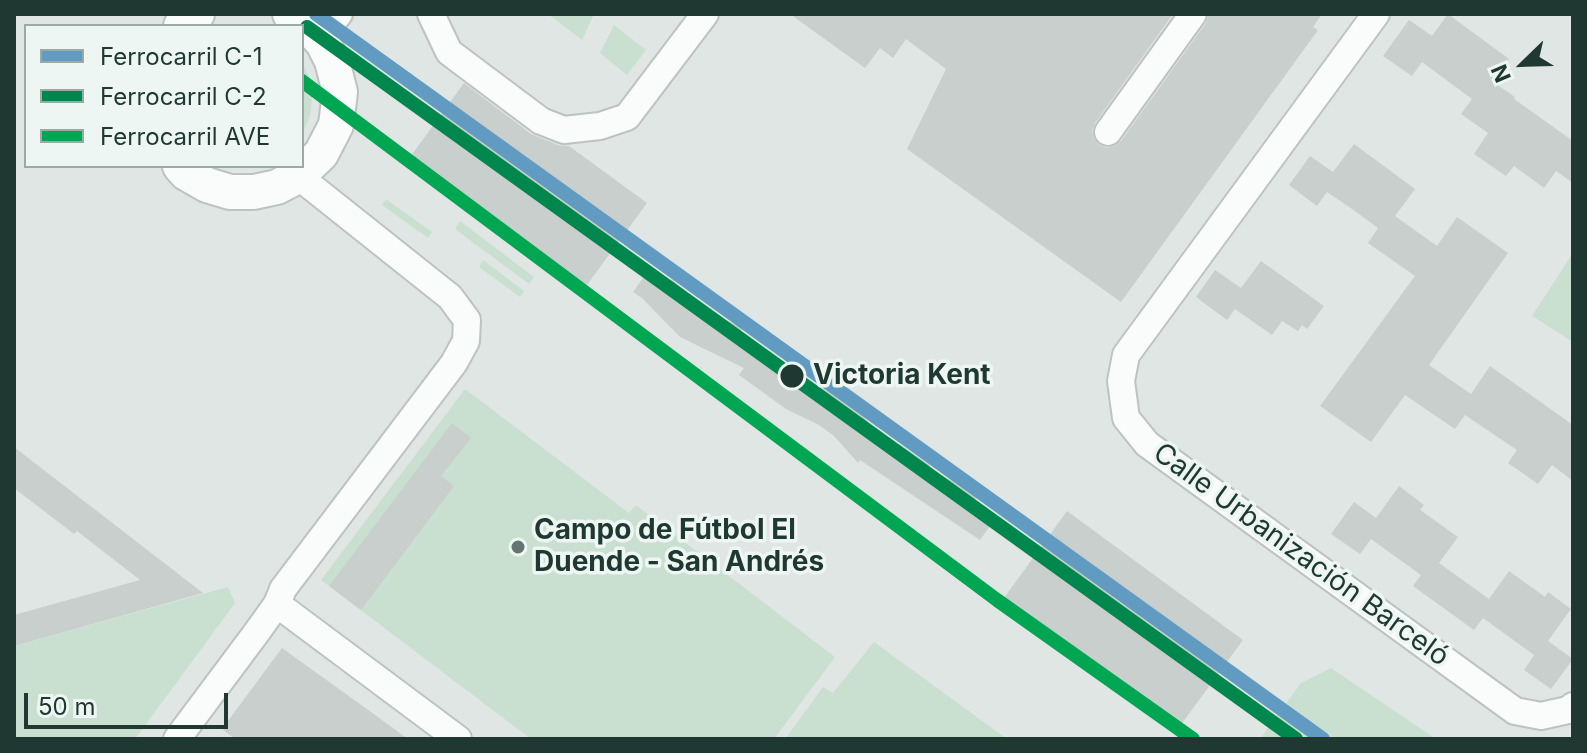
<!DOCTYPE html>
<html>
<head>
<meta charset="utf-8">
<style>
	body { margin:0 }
	#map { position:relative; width:1587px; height:753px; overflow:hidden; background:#e0e6e3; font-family:Inter,sans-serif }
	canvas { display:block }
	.frame { position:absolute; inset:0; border:16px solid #1f3832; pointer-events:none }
	.legend { position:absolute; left:24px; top:24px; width:280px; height:144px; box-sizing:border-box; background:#edf6f2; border:2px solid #9baaa5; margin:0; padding:10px 14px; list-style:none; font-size:24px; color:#1f3832 }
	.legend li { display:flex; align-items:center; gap:16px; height:40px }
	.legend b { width:40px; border:2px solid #9baaa5 }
	.north { position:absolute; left:1483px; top:24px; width:80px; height:80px; -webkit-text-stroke:6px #edf6f2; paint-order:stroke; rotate:247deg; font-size:22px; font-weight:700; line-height:32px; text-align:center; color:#1f3832 }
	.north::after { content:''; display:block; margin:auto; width:28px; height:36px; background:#1f3832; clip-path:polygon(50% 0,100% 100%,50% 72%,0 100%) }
	.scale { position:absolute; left:24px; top:693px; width:204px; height:36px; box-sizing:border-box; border:4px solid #1f3832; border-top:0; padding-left:10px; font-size:24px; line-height:28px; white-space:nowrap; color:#1f3832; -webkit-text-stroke:6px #edf6f2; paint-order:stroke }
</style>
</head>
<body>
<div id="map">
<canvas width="1587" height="753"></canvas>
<div class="frame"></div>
<ul class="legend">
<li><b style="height:10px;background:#619bc1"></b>Ferrocarril C-1</li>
<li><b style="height:10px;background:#00874d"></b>Ferrocarril C-2</li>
<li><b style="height:10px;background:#00a651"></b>Ferrocarril AVE</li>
</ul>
<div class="north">N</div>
<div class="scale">50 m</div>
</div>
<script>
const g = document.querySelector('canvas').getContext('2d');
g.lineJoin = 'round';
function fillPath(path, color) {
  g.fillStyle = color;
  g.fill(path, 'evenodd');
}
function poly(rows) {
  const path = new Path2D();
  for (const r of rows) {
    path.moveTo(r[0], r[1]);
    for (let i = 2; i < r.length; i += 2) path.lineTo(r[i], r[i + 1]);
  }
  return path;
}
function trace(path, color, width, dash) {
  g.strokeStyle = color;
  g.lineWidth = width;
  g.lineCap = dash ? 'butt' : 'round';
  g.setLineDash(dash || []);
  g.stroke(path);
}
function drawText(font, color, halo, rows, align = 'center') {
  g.font = font + ' Inter,sans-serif';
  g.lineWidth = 7;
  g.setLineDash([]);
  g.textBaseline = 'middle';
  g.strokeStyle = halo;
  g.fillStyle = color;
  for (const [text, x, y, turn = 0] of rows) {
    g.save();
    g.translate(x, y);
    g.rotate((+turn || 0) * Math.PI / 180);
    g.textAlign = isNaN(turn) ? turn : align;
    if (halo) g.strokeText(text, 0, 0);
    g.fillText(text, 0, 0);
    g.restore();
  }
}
const green = poly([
	[548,14,594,14,582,40],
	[614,25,646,50,627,75,600,53],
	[302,61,311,83,312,99,310,116,302,134],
	[386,199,432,232,428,238,382,205],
	[460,221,534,277,529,284,455,229],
	[1573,253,1573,342,1532,316],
	[483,260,524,291,520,297,479,267],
	[465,389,629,513,636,505,835,657,774,739,531,739,321,580],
	[228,587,235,603,135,739,14,739,14,646],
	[874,642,1007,739,785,739,823,687,833,693],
	[1331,668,1436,739,1260,739,1301,683]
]);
const building = poly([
	[790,14,1173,14,1095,123,1092,131,1094,139,1099,145,1107,148,1115,146,1121,141,1206,23,1209,14,1322,14,1313,27,1318,30,1121,302,907,149,946,69,906,39,893,58,880,48,865,68],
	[1448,14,1509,59,1493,82,1515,97,1514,99,1573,141,1573,183,1556,171,1544,188,1514,166,1506,176,1474,154,1488,133,1461,114,1472,99,1422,62,1412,76,1383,56,1409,20,1432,36],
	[464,83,531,134,558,145,569,146,647,203,584,289,408,160],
	[1354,144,1415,189,1395,216,1437,246,1457,217,1508,253,1429,365,1471,394,1490,366,1573,425,1573,481,1552,465,1538,484,1508,463,1517,450,1465,415,1455,429,1405,395,1371,442,1320,406,1415,276,1368,243,1378,228,1355,211,1327,192,1317,206,1289,185,1310,156,1333,172],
	[1261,261,1324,306,1307,329,1302,325,1298,331,1282,321,1272,335,1235,309,1227,320,1196,297,1215,270,1241,288],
	[646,274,664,287,672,279,701,308,743,328,740,333,805,380,850,401,894,452,899,444,930,465,928,469,978,493,972,507,993,522,980,540,860,460,858,463,834,436,819,425,786,409,739,375,744,368,680,337,642,298,633,292],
	[452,423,471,438,441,476,454,486,361,610,329,586],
	[14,447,203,593,14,646,14,615,140,580,77,531,74,534,14,488],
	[1399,486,1424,505,1420,510,1458,537,1439,563,1489,599,1509,571,1545,597,1548,592,1571,609,1548,641,1573,659,1551,689,1524,670,1534,655,1483,618,1474,630,1413,586,1421,575,1371,539,1360,554,1331,534,1354,502,1376,518],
	[1067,511,1243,640,1180,726,1004,598],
	[282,648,371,712,408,739,235,739,222,729]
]);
const minor = poly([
	[431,14,449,52,541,121,564,130,600,126,627,117,705,14],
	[1376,14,1126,355,1121,381,1126,418,1147,444,1515,711,1541,716,1568,710,1573,706],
	[319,39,339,14],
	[1108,132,1193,14],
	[277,604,458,739],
	[177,739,257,632,277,604,283,589,454,363,466,341,467,320,450,297,298,176]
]);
const tertiary = poly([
	[181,26,197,14],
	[180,166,186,173,207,185,230,192,254,192,277,187,298,176,321,154,336,125,340,92,332,61,323,43,309,27,290,14]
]);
const rail1 = poly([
	[316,14,1323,739]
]);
const rail2 = poly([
	[307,27,1296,739]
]);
const rail3 = poly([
	[302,81,997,600,1193,739]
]);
const markers = [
	[792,376,13,"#1f3832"],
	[518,547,8,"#637570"]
];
const stopNames = [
	["Victoria Kent",813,376]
];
const poiNames = [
	["Campo de Fútbol El",534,531],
	["Duende - San Andrés",534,563]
];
const streetNames = [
	["Calle Urbanización Barceló",1301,555,36]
];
fillPath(green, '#c9dfd0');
fillPath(building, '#c9cfcc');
trace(minor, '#bdc3c0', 30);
trace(tertiary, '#bdc3c0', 38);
trace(minor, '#fafbfb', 26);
trace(tertiary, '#fafbfb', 34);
trace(rail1, '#619bc1', 14);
trace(rail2, '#00874d', 14);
trace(rail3, '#00a651', 14);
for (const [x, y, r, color] of markers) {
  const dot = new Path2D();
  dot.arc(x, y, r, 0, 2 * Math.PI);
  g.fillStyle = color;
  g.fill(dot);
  trace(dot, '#edf6f2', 3);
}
drawText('bold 28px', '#1f3832', '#edf6f2', stopNames, 'left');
drawText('bold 28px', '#1f3832', '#edf6f2', poiNames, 'left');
drawText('28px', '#1f3832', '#edf6f2', streetNames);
</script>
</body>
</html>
